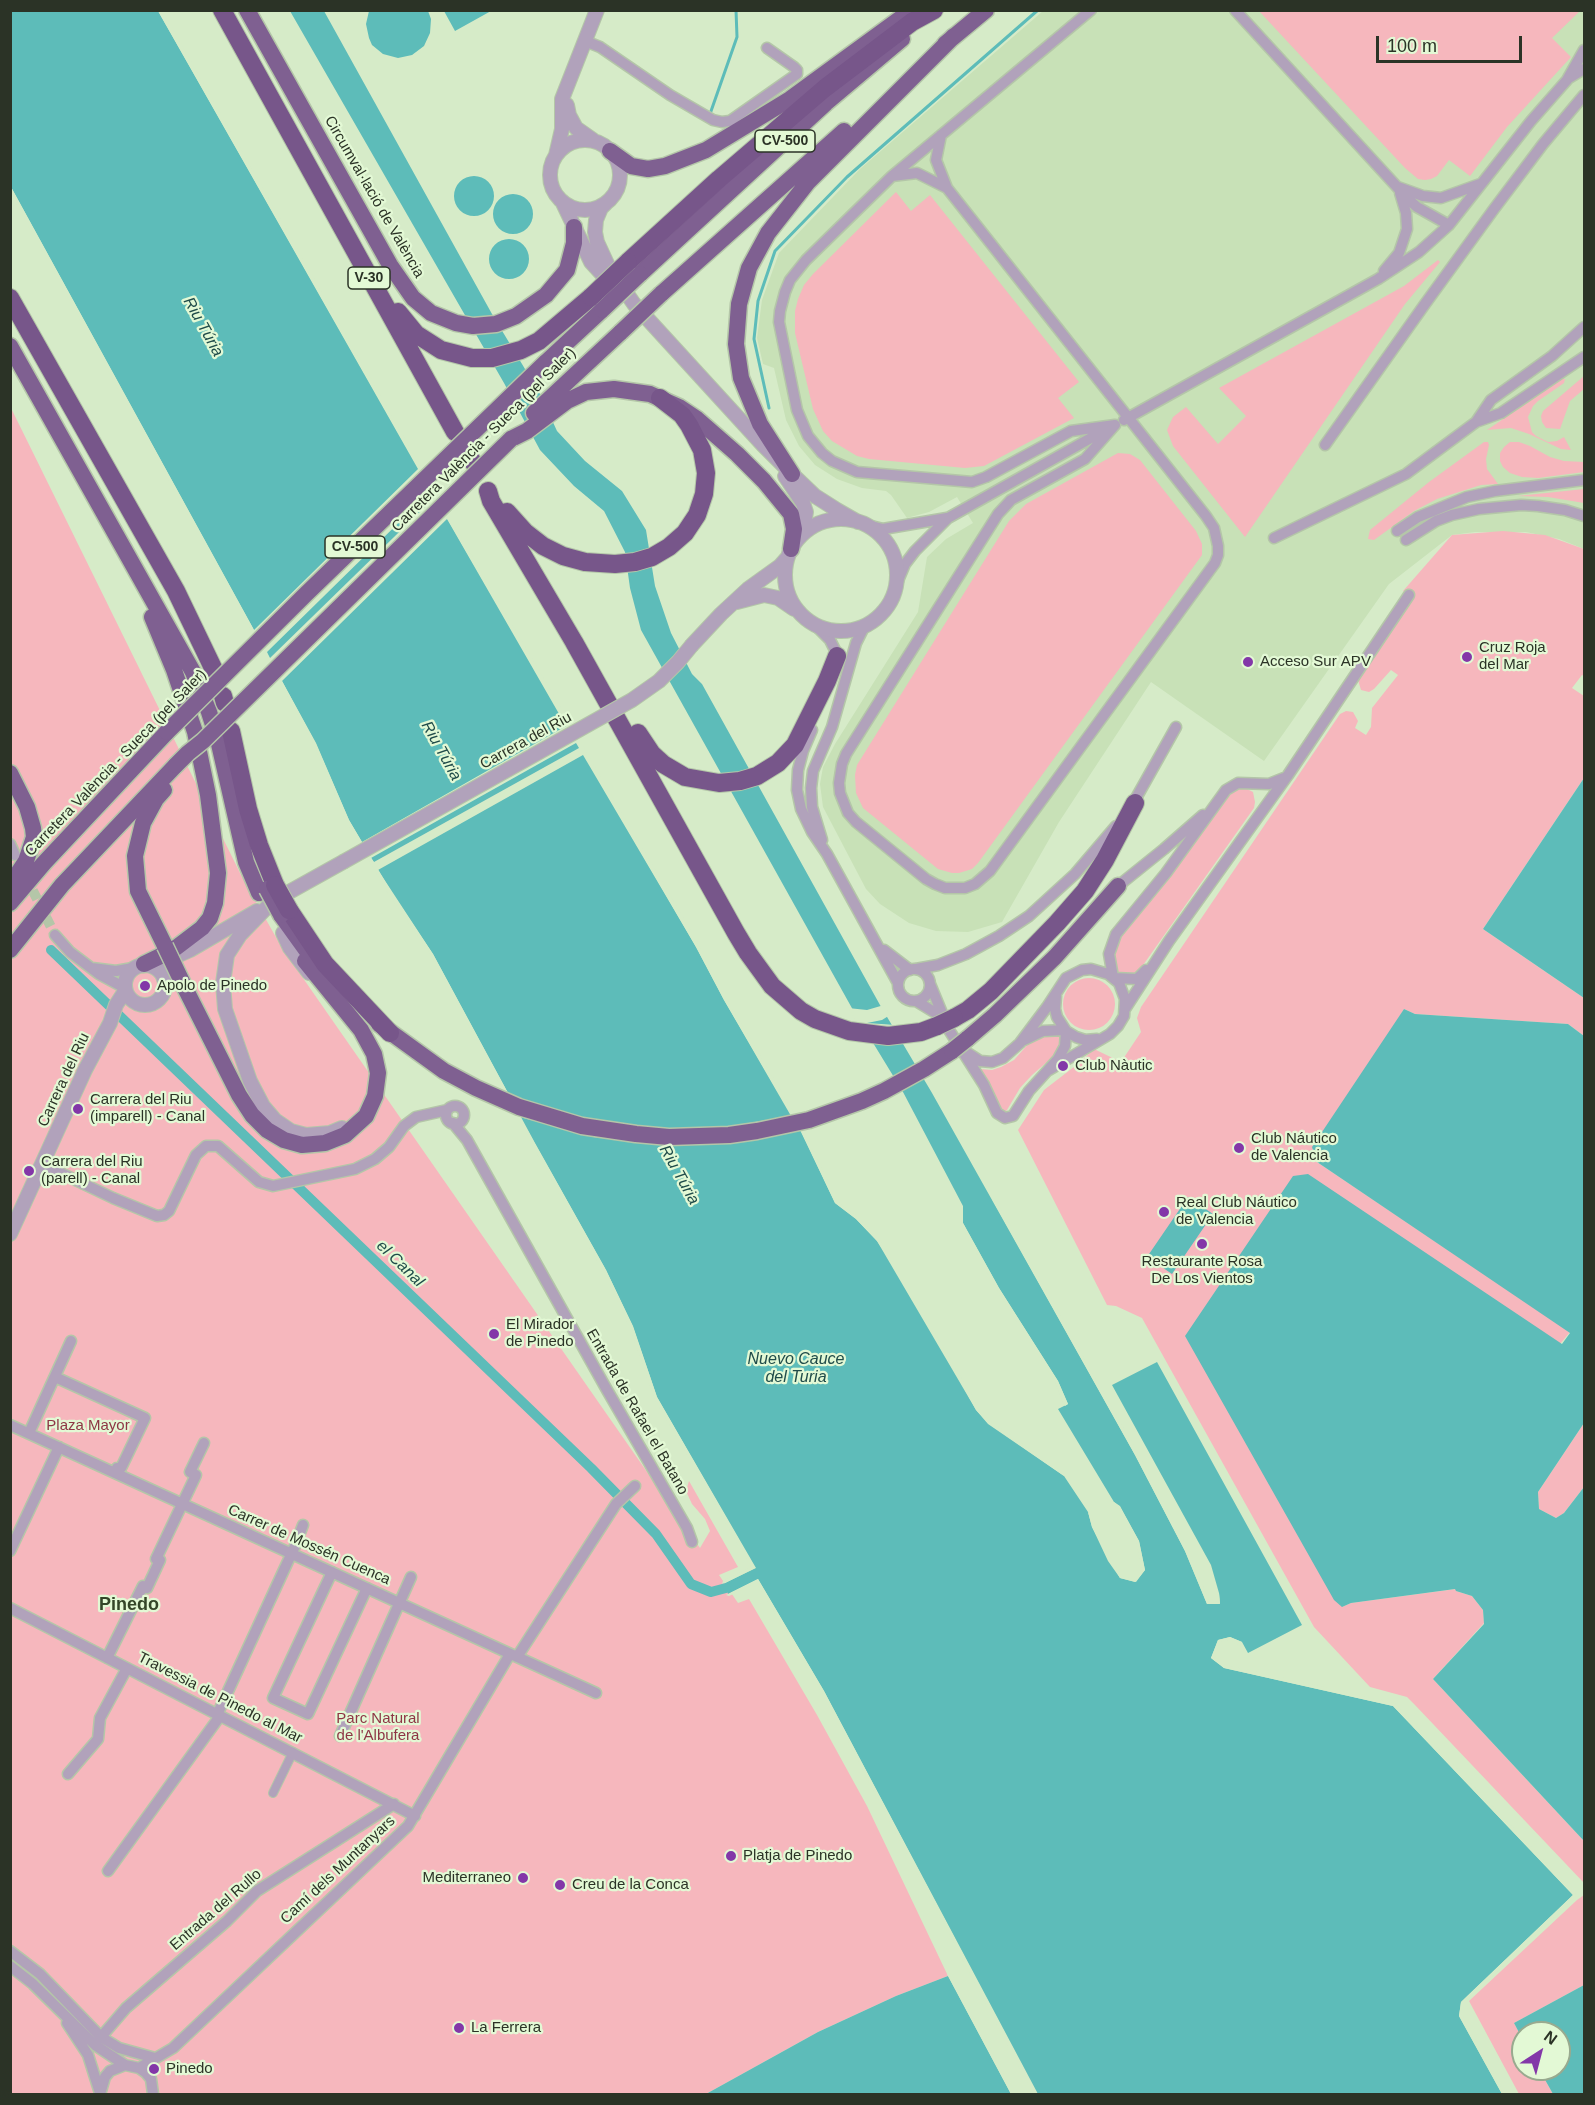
<!DOCTYPE html>
<html>
<head>
<meta charset="utf-8">
<style>
	body { margin:0 }
	#map { position:relative; width:1595px; height:2105px; overflow:hidden; background:#d6ebc8; font-family:Arial,sans-serif }
	canvas { display:block }
	.frame { position:absolute; inset:0; border:12px solid #2b3326; pointer-events:none }
	.north { position:absolute; left:1511px; top:2021px; width:60px; height:60px; box-sizing:border-box; background:#e3f9d5; border:2px solid #99aa8f; border-radius:50%; rotate:36deg; font-size:16px; font-weight:700; line-height:24px; text-align:center; color:#2b3326 }
	.north::after { content:''; display:block; margin:auto; width:21px; height:27px; background:#8337a8; clip-path:polygon(50% 0,100% 100%,50% 72%,0 100%) }
	.scale { position:absolute; left:1376px; top:36px; width:146px; height:27px; box-sizing:border-box; border:3px solid #2b3326; border-top:0; padding-left:8px; font-size:18px; line-height:21px; white-space:nowrap; color:#2b3326; -webkit-text-stroke:4px #e3f9d5; paint-order:stroke }
</style>
</head>
<body>
<div id="map">
<canvas width="1595" height="2105"></canvas>
<div class="frame"></div>
<div class="north">N</div>
<div class="scale">100 m</div>
</div>
<script>
const g = document.querySelector('canvas').getContext('2d');
g.lineJoin = 'round';
function fillPath(path, color) {
  g.fillStyle = color;
  g.fill(path, 'evenodd');
}
function poly(rows) {
  const path = new Path2D();
  for (const r of rows) {
    if (r.length === 3) {
      path.moveTo(r[0] + r[2], r[1]);
      path.arc(r[0], r[1], r[2], 0, 2 * Math.PI);
      continue;
    }
    path.moveTo(r[0], r[1]);
    for (let i = 2; i < r.length; i += 2) path.lineTo(r[i], r[i + 1]);
  }
  return path;
}
function trace(path, color, width, dash) {
  g.strokeStyle = color;
  g.lineWidth = width;
  g.lineCap = dash ? 'butt' : 'round';
  g.setLineDash(dash || []);
  g.stroke(path);
}
function drawText(font, color, halo, rows, align = 'center') {
  g.font = font + ' Arial,sans-serif';
  g.lineWidth = 4.5;
  g.setLineDash([]);
  g.textBaseline = 'middle';
  g.strokeStyle = halo;
  g.fillStyle = color;
  for (const [text, x, y, turn = 0] of rows) {
    g.save();
    g.translate(x, y);
    g.rotate((+turn || 0) * Math.PI / 180);
    g.textAlign = isNaN(turn) ? turn : align;
    if (halo) g.strokeText(text, 0, 0);
    g.fillText(text, 0, 0);
    g.restore();
  }
}
const built = poly([
	[1043,11,1584,11,1584,549,1559,539,1526,532,1475,532,1452,535,1389,584,1264,761,1151,682,1059,822,1002,922,968,932,936,931,909,923,880,904,866,889,823,807,820,784,823,767,835,744,918,612,927,557,946,539,973,523,957,497,929,512,907,518,891,495,886,491,862,488,837,479,815,465,799,446,786,420,774,368,763,364,757,338,762,300,779,253,860,169]
]);
const green = poly([
	[1580,11,1552,38,1571,57,1507,127,1470,176,1449,160,1437,176,1431,179,1425,180,1418,179,1405,168,1259,11],
	[896,192,911,211,930,195,1079,382,1058,398,1074,418,984,466,965,468,869,459,857,456,832,441,823,431,813,409,795,333,795,311,798,299,804,285,813,274],
	[1438,260,1440,262,1405,304,1245,537,1173,446,1167,430,1173,417,1186,407,1218,444,1246,416,1219,388,1404,286],
	[1584,376,1584,389,1570,401,1560,429,1546,428,1542,422,1541,416,1543,411],
	[1562,379,1565,379,1564,383,1538,401,1533,406,1528,417,1532,432,1536,436,1548,442,1557,441,1564,437,1571,450,1561,449,1529,434,1511,428,1487,430],
	[10,406,241,875,282,948,700,1548,710,1531,705,1519,692,1504,686,1491,689,1481,738,1567,719,1575,738,1603,749,1599,817,1715,867,1806,948,1976,896,1996,818,2032,706,2094,11,2094],
	[1484,442,1488,442,1489,445,1486,459,1487,469,1498,484,1481,485,1437,499,1414,511,1374,540,1368,539,1370,530,1429,482],
	[1510,442,1519,442,1530,446,1550,457,1564,461,1584,462,1584,472,1538,478,1522,477,1510,473,1503,467,1500,461,1500,453,1504,447],
	[1118,453,1130,454,1140,460,1196,531,1202,544,1202,555,978,863,972,869,959,873,952,873,938,869,863,808,856,793,855,775,857,765,1009,521,1026,504],
	[1584,489,1584,503,1548,497,1518,496],
	[1503,531,1545,535,1584,549,1584,676,1582,675,1572,688,1584,696,1584,778,1483,929,1584,998,1584,1036,1568,1024,1415,1014,1404,1009,1317,1162,1570,1332,1342,1607,1351,1603,1456,1589,1456,1591,1472,1596,1483,1610,1484,1623,1433,1679,1584,1841,1584,1883,1415,1705,1407,1697,1370,1687,1314,1627,1142,1318,1116,1306,1107,1305,1018,1130,1044,1090,1079,1063,1094,1049,1121,1062,1141,1032,1137,1018,1141,1007,1340,714,1346,711,1353,712,1358,721,1355,728,1366,735,1371,727,1372,708,1398,675,1391,670,1374,689,1369,692,1361,690,1358,680,1413,597,1403,591,1452,535],
	[1245,788,1253,792,1255,802,1254,808,1141,968,1133,974,1122,975,1118,972,1115,961,1114,947,1118,937,1174,871,1234,789],
	[1089,1004,26],
	[1056,1034,1060,1038,1060,1044,1055,1055,1032,1075,1020,1088,1007,1110,1005,1112,1001,1111,990,1085,980,1069,992,1070,1001,1067,1014,1060,1030,1042,1042,1035],
	[1584,1423,1584,1487,1564,1513,1556,1518,1539,1509,1538,1492],
	[1584,1895,1584,1985,1514,2023,1523,2040,1523,2069,1539,2069,1553,2094,1519,2094,1469,2001,1577,1900]
]);
const water = poly([
	[10,11,158,11,444,513,696,947,724,1000,801,1131,835,1203,856,1219,877,1241,976,1410,988,1424,1064,1476,1088,1512,1092,1527,1120,1578,1136,1582,1145,1570,1139,1541,1120,1507,1114,1502,1058,1409,1068,1404,1058,1381,999,1288,963,1223,963,1206,903,1092,853,1010,641,630,630,588,625,552,604,511,574,486,540,450,504,383,290,11,324,11,492,314,540,394,557,431,585,461,622,491,646,530,655,586,671,633,692,674,702,684,880,1005,932,1093,1135,1455,1185,1551,1207,1604,1220,1603,1219,1593,1211,1565,1112,1385,1157,1362,1302,1625,1248,1653,1242,1642,1230,1637,1218,1640,1211,1658,1224,1668,1393,1706,1573,1895,1461,2002,1459,2016,1502,2094,1038,2094,824,1691,758,1579,728,1594,725,1583,755,1568,657,1397,633,1327,606,1270,535,1143,433,954,392,893,349,820,316,743,11,187],
	[428,11,431,19,430,33,424,46,412,55,398,58,383,54,372,45,369,38,366,24,369,11],
	[444,11,491,11,455,31],
	[474,196,20],
	[513,214,20],
	[509,259,20],
	[1584,778,1584,998,1483,929],
	[1404,1009,1415,1014,1568,1024,1584,1036,1584,1423,1538,1492,1539,1509,1556,1518,1564,1513,1584,1487,1584,1841,1433,1679,1484,1624,1483,1610,1472,1596,1456,1591,1455,1589,1351,1603,1342,1607,1334,1600,1185,1336,1293,1176,1308,1174,1562,1344,1570,1333,1317,1162,1312,1147],
	[1188,1197,1213,1214,1172,1274,1147,1257],
	[948,1976,1011,2094,706,2094,818,2032,896,1996],
	[1584,1985,1584,2094,1553,2094,1539,2069,1559,2069,1559,2033,1523,2033,1523,2040,1514,2023]
]);
const pier = poly([
	[162,10,446,511,699,945,726,998,804,1130,837,1201,858,1217,879,1239,899,1273,877,1241,856,1219,835,1203,800,1130,750,1140,724,1143,656,1144,593,1137,520,1117,606,1270,633,1326,657,1397,756,1568,725,1583,722,1584,723,1581,751,1567,654,1398,630,1328,603,1272,532,1145,431,955,389,895,346,822,314,745,10,193,11,187,254,630,418,469,158,11],
	[431,491,435,497,270,658,267,652],
	[447,519,566,726,362,842,349,820,316,744,282,681],
	[576,743,579,748,374,862,371,858],
	[583,755,696,947,724,1000,791,1116,719,1128,671,1129,616,1125,586,1119,509,1095,433,954,378,870],
	[884,1005,890,1015,882,1020,867,1023,895,1025,907,1044,870,1042,848,1008,867,1010],
	[992,1199,998,1204,1082,1353,1086,1365,1095,1377,1138,1453,1188,1549,1209,1601,1216,1601,1216,1593,1219,1593,1220,1604,1207,1604,1185,1551,1135,1455],
	[963,1223,999,1288,1058,1381,1068,1404,1065,1406,1063,1403,1055,1382,996,1289,963,1229],
	[922,1311,979,1408,990,1421,1062,1472,1064,1476,988,1423,976,1410],
	[1114,1502,1120,1506,1139,1541,1145,1570,1135,1582,1120,1578,1108,1561,1092,1527,1088,1512,1092,1517,1111,1559,1122,1575,1134,1579,1142,1569,1136,1542,1118,1509,1111,1503],
	[758,1579,824,1691,1037,2094,1034,2094,1024,2077,822,1693,757,1583,729,1596,726,1595],
	[1230,1637,1242,1642,1241,1647,1229,1640,1220,1642,1215,1657,1226,1665,1395,1703,1576,1894,1575,1897,1464,2004,1463,2016,1505,2094,1502,2094,1459,2016,1461,2002,1573,1895,1393,1706,1224,1668,1211,1658,1218,1640],
	[949,1973,1007,2079,1014,2094,1011,2094,947,1974]
]);
const stream = poly([
	[710,114,737,37,736,10],
	[769,408,754,339,758,301,775,251,847,177,1038,10]
]);
const canal = poly([
	[51,950,591,1468,656,1534,691,1584,711,1592,726,1588]
]);
const minorTunnel = poly([
	[26,877,55,935]
]);
const pedestrian = poly([
	[273,1793,293,1752]
]);
const minor = poly([
	[1091,10,892,176,806,260,790,280,785,292,780,311,779,322,797,410,808,436,822,453,832,461,857,472,972,482,986,477,1071,431,1115,425],
	[1235,10,1409,200,1417,207,1449,225],
	[585,41,600,47,670,95,713,120,722,122,730,121,797,74,797,70,794,67,767,48],
	[1569,78,1584,69],
	[941,135,936,160,947,188,1206,516,1214,528,1218,546,1218,555,1215,563,990,871,975,884,965,888,945,888,935,884,926,879,856,822,848,813,840,793,839,783,842,764,846,754,998,514,1011,500,1085,459,1115,425],
	[892,176,917,173,947,188],
	[1398,187,1423,196,1441,198,1480,184],
	[1384,271,1399,253,1407,229,1406,213,1400,193],
	[1124,420,1378,279,1419,252,1449,225,1531,121,1567,80,1584,50],
	[1476,422,1491,400,1552,356,1584,327],
	[1325,445,1425,304,1494,209,1543,144,1584,95],
	[867,525,883,529,947,518],
	[1397,531,1418,517,1467,497,1495,491,1584,480],
	[1274,538,1406,474,1476,422,1501,413,1584,357],
	[1406,540,1436,521,1452,515,1479,509,1521,505,1538,506,1565,510,1584,516],
	[897,583,905,564,915,551,948,518,1107,429],
	[815,625,830,640,836,652,837,659],
	[812,730,803,751,798,770,797,790,801,809,812,832,827,854,898,983],
	[1131,807,1176,727],
	[822,840,812,807,811,788,813,771,832,727,856,643,864,627],
	[10,844,15,855],
	[1118,886,1164,849,1203,815],
	[55,935,70,952,99,974,125,988],
	[884,950,910,970],
	[92,968,116,971,133,968],
	[916,969,938,965,966,954,999,936,1029,916,1075,874,1116,826],
	[914,985,16],
	[1113,977,1109,954,1116,934,1166,873,1226,790,1238,783,1269,784,1284,778],
	[1114,978,1137,979,1146,970],
	[930,984,949,1030,984,1085,997,1113,1005,1118,1013,1116,1029,1091,1058,1059,1065,1046,1066,1031],
	[1056,996,1055,1009,1057,1017,1066,1031,1076,1037,1085,1040,1097,1039],
	[916,1001,944,1018],
	[1125,1009,1169,941,1288,775,1409,595],
	[1022,1041,1043,1031,1065,1030],
	[963,1050,980,1061,992,1062,1003,1058,1020,1043,1047,1007,1066,978,1082,970,1091,969,1108,974,1119,983,1125,999,1124,1016,1118,1026,1110,1034,1049,1070],
	[455,1115,9],
	[453,1123,467,1140,607,1390,687,1528,692,1542],
	[42,1164,113,1198,157,1216,164,1215,169,1211,196,1155,206,1146,218,1146,259,1182,273,1186,355,1169,375,1159,389,1147,404,1126,416,1117,447,1110],
	[55,1377,145,1418,121,1468,117,1468,115,1473],
	[10,1425,596,1693],
	[29,1433,71,1341],
	[10,1551,59,1447],
	[332,1572,273,1698,308,1714,367,1588],
	[10,1608,415,1816],
	[517,1657,616,1504,635,1486],
	[107,1658,143,1586,147,1588,160,1560,156,1559,196,1475,190,1472,204,1443],
	[217,1715,295,1546,303,1525],
	[340,1736,411,1577],
	[68,1774,98,1739,100,1718,127,1668],
	[108,1871,220,1716],
	[10,1951,40,1974,101,2037,119,2048,155,2058],
	[10,1966,33,1984,95,2045,125,2065],
	[67,2023,88,2055,100,2093],
	[101,2037,126,2008,227,1921,257,1891,394,1804],
	[139,2068,173,2048,408,1826,510,1654],
	[101,2091,105,2077,110,2071,125,2065,139,2068,146,2073,151,2079,153,2094]
]);
const tertiary = poly([
	[567,105,569,115,576,128,593,140],
	[585,175,35],
	[556,155,562,129,562,99,597,10],
	[562,201,591,262,613,286],
	[606,203,601,208,596,220,595,232,597,242,609,268,634,304,763,445,792,474,815,496,837,510,858,522],
	[785,476,803,503,806,512,804,524,798,537],
	[841,575,56],
	[737,602,764,595,778,598,794,609],
	[692,645,721,614,748,589,780,566,787,558],
	[273,901,343,862],
	[272,902,240,935,227,955,223,983,225,1009,250,1081,263,1106,275,1120,291,1131,306,1135,330,1133,342,1128],
	[283,933,290,948,309,973],
	[163,962,190,950,257,911],
	[145,985,20],
	[10,1234,85,1070,110,1023,116,1005,125,991]
]);
const trunk = poly([
	[247,10,390,265,413,298,431,313,456,323,473,326,496,324,516,316,546,295,567,270,574,243,574,227],
	[945,44,986,10],
	[610,151,631,166,648,169,665,166,706,150,790,99,912,10],
	[640,274,826,103,902,39],
	[661,294,844,131],
	[10,346,193,672,209,712,219,744,246,862,259,893],
	[545,363,602,310],
	[534,413,621,332],
	[511,439,527,431,567,401,586,392,614,389,650,394,679,407,697,419,737,454,764,481,791,514,794,529,791,549],
	[792,474,760,424,741,378,736,344,739,304,749,268,768,233,808,182,954,36],
	[10,773,27,807,33,828,34,837,26,861,10,885],
	[164,790,156,799,143,823,135,856,138,891,165,946],
	[10,903,44,863,167,732],
	[281,915,317,965],
	[10,950,62,885,176,765],
	[144,964,173,950,202,928,210,918,215,903,218,873,208,795,195,732,174,670,152,617],
	[185,988,239,1095,252,1115,267,1130,284,1140,302,1145,325,1143,345,1135,366,1116,375,1096,378,1073,374,1054,361,1030,305,961],
	[379,1024,444,1071,476,1088,519,1107,582,1126,636,1134,669,1137,729,1135,757,1131,809,1120,862,1101,884,1091,924,1069,952,1051],
	[967,1039,995,1015,1055,957,1118,886]
]);
const motorway = poly([
	[222,10,455,432],
	[628,262,719,179,825,88,912,22,934,10],
	[10,298,176,591,214,670],
	[398,312,416,334,441,350,472,358,492,358,521,350,539,341,591,297],
	[468,455,472,461],
	[488,491,491,501,574,642,736,933,748,953,772,986,801,1011,815,1019,849,1031,888,1036,921,1032,937,1026],
	[507,512,525,532,543,546,563,556,585,562,615,564,635,562,652,557,669,547,685,533,697,515,704,494,706,473,702,450,689,425,682,415,660,398],
	[223,696,225,703],
	[231,731,248,809,259,845,275,885],
	[638,733,652,754,663,764,685,777,719,783,740,781,757,776,778,763,795,745,827,681,837,656],
	[289,910,325,964,390,1033],
	[954,1018,968,1010,991,991,1057,923,1085,891,1105,860,1135,803]
]);
const tertiaryBridge = poly([
	[343,862,632,700,659,681,678,662,692,645]
]);
const trunkBridge = poly([
	[602,310,640,274],
	[621,332,661,294],
	[167,732,306,594,545,363],
	[176,765,188,753,203,741,511,439],
	[267,889,281,915],
	[165,946,185,988],
	[952,1051,967,1039]
]);
const motorwayBridge = poly([
	[591,297,628,262],
	[275,885,289,910],
	[937,1026,954,1018]
]);
const markers = [
	[1467,657,6,"#8337a8"],
	[1248,662,6,"#8337a8"],
	[145,986,6,"#8337a8"],
	[1063,1066,6,"#8337a8"],
	[78,1109,6,"#8337a8"],
	[1239,1148,6,"#8337a8"],
	[29,1171,6,"#8337a8"],
	[1164,1212,6,"#8337a8"],
	[1202,1244,6,"#8337a8"],
	[494,1334,6,"#8337a8"],
	[731,1856,6,"#8337a8"],
	[523,1878,6,"#8337a8"],
	[560,1885,6,"#8337a8"],
	[459,2028,6,"#8337a8"],
	[154,2069,6,"#8337a8"]
];
const shields = [
	[785,141,60],
	[369,278,42],
	[355,547,60]
];
const shieldNames = [
	["CV-500",785,141],
	["V-30",369,278],
	["CV-500",355,547]
];
const streetNames = [
	["Circumval·lació de València",374,197,60],
	["Carretera València - Sueca (pel Saler)",484,440,-45],
	["Carrera del Riu",526,741,-29],
	["Carretera València - Sueca (pel Saler)",116,763,-46],
	["Carrera del Riu",64,1080,-65],
	["Entrada de Rafael el Batano",637,1412,60],
	["Carrer de Mossén Cuenca",309,1545,24],
	["Travessia de Pinedo al Mar",220,1698,27],
	["Camí dels Muntanyars",338,1870,-43],
	["Entrada del Rullo",216,1910,-41]
];
const poiNames = [
	["Cruz Roja",1479,648],
	["del Mar",1479,665],
	["Acceso Sur APV",1260,662],
	["Apolo de Pinedo",157,986],
	["Club Nàutic",1075,1066],
	["Carrera del Riu",90,1100],
	["(imparell) - Canal",90,1117],
	["Club Náutico",1251,1139],
	["de Valencia",1251,1156],
	["Carrera del Riu",41,1162],
	["(parell) - Canal",41,1179],
	["Real Club Náutico",1176,1203],
	["de Valencia",1176,1220],
	["Restaurante Rosa",1202,1262,"center"],
	["De Los Vientos",1202,1279,"center"],
	["El Mirador",506,1325],
	["de Pinedo",506,1342],
	["Platja de Pinedo",743,1856],
	["Mediterraneo",511,1878,"right"],
	["Creu de la Conca",572,1885],
	["La Ferrera",471,2028],
	["Pinedo",166,2069]
];
const parkNames = [
	["Plaza Mayor",88,1426],
	["Parc Natural",378,1719],
	["de l'Albufera",378,1736]
];
const waterNames = [
	["Riu Túria",203,327,61],
	["Riu Túria",441,751,61],
	["Riu Túria",679,1175,61],
	["el Canal",400,1264,44],
	["Nuevo Cauce",796,1360],
	["del Turia",796,1378]
];
const quarterNames = [
	["Pinedo",129,1605]
];
fillPath(built, '#c8e1b7');
fillPath(green, '#f6b7bd');
fillPath(water, '#5dbcb9');
fillPath(pier, '#d6ebc8');
trace(stream, '#5dbcb9', 3);
trace(canal, '#5dbcb9', 10);
trace(minorTunnel, '#b4c6a8', 10, [10, 5]);
trace(pedestrian, '#b4c6a8', 10);
trace(minor, '#b4c6a8', 13);
trace(tertiary, '#b4c6a8', 16);
trace(trunk, '#b4c6a8', 19);
trace(motorway, '#b4c6a8', 20);
trace(pedestrian, '#b1a2bb', 8);
trace(minor, '#b1a2bb', 10);
trace(tertiary, '#b1a2bb', 14);
trace(trunk, '#7f6091', 16);
trace(motorway, '#77568a', 18);
trace(tertiaryBridge, '#b4c6a8', 16, []);
trace(trunkBridge, '#b4c6a8', 19, []);
trace(motorwayBridge, '#b4c6a8', 20, []);
trace(tertiaryBridge, '#b1a2bb', 14);
trace(trunkBridge, '#7f6091', 16);
trace(motorwayBridge, '#77568a', 18);
for (const [x, y, r, color] of markers) {
  const dot = new Path2D();
  dot.arc(x, y, r, 0, 2 * Math.PI);
  g.fillStyle = color;
  g.fill(dot);
  trace(dot, '#e3f9d5', 2);
}
for (const [x, y, w] of shields) {
  const box = new Path2D();
  box.roundRect(x - w / 2, y - 11, w, 22, 4.5);
  g.fillStyle = '#e3f9d5';
  g.fill(box);
  trace(box, '#2b3326', 1.5);
}
drawText('bold 14px', '#2b3326', null, shieldNames);
drawText('15px', '#2b3326', '#e3f9d5', streetNames);
drawText('15px', '#2b3326', '#e3f9d5', poiNames, 'left');
drawText('15px', '#8e3645', '#e3f9d5', parkNames);
drawText('italic 16px', '#204c4a', '#e3f9d5', waterNames);
drawText('bold 18px', '#344528', '#e3f9d5', quarterNames);
</script>
</body>
</html>
